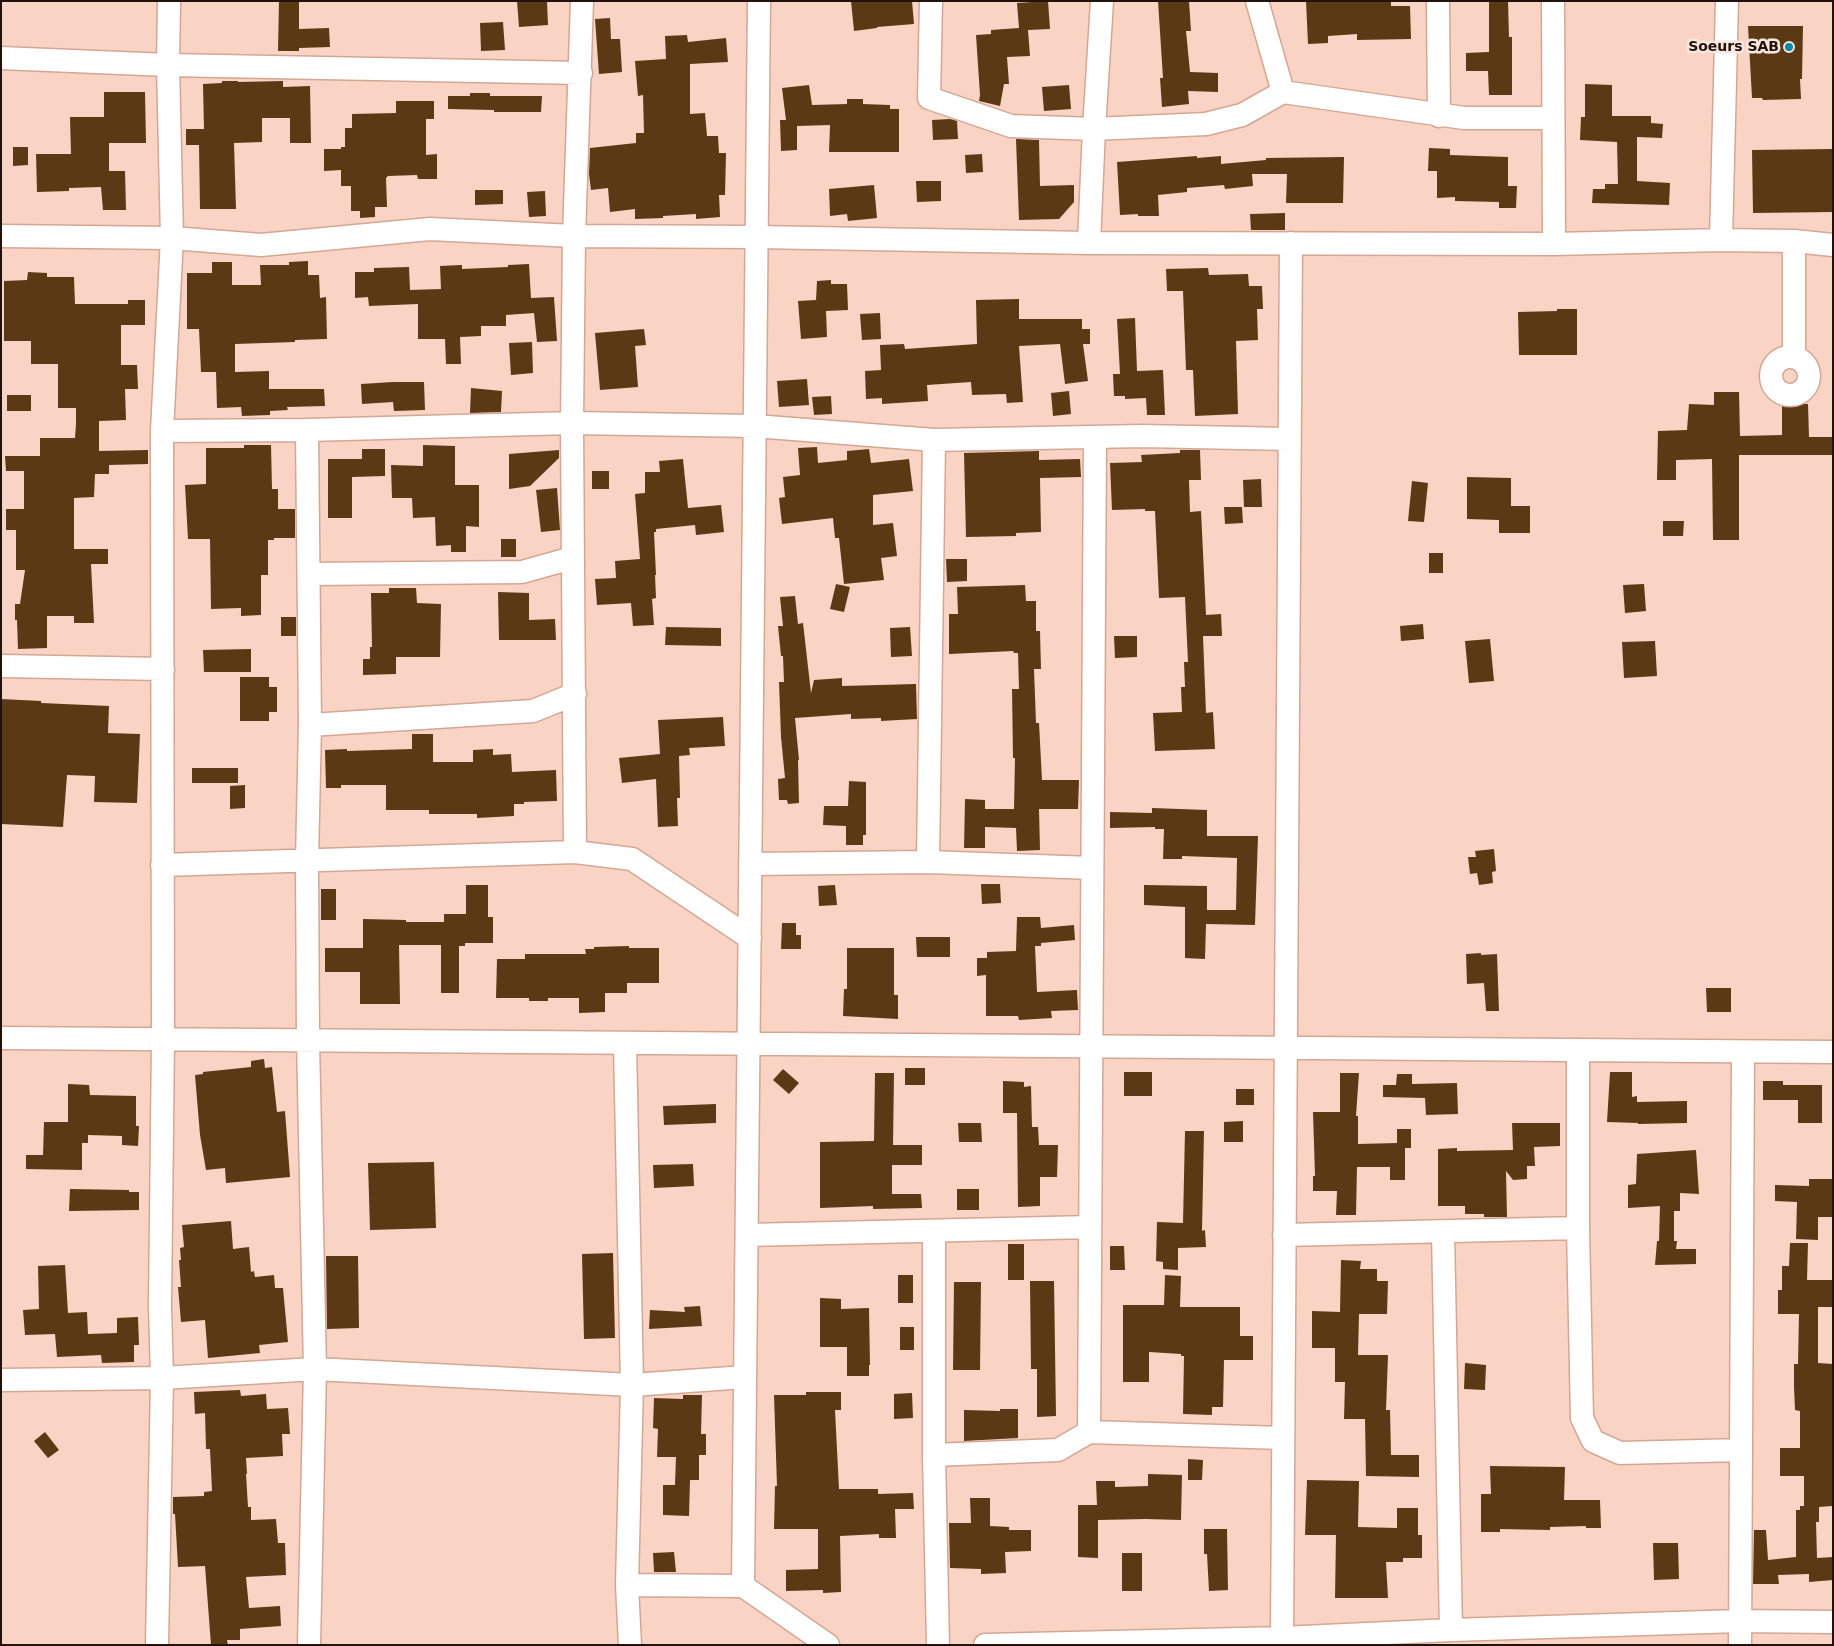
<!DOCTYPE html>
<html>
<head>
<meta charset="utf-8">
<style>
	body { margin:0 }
	#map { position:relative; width:1834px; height:1646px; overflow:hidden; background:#f9d4c4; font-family:"DejaVu Sans",sans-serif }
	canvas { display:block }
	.frame { position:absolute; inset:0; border:2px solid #22120c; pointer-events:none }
</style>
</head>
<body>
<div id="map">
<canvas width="1834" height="1646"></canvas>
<div class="frame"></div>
</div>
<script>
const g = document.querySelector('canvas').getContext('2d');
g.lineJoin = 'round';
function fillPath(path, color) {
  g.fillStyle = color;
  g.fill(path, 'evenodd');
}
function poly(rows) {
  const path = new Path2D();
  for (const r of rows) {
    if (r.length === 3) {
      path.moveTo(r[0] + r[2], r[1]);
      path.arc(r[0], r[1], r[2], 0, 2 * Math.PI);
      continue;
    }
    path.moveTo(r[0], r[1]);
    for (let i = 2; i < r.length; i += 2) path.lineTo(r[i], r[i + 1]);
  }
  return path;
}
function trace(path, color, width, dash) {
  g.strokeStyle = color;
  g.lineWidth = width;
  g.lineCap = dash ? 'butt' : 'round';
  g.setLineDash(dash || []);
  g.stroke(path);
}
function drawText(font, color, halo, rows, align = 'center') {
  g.font = font + ' "DejaVu Sans",sans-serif';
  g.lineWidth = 5;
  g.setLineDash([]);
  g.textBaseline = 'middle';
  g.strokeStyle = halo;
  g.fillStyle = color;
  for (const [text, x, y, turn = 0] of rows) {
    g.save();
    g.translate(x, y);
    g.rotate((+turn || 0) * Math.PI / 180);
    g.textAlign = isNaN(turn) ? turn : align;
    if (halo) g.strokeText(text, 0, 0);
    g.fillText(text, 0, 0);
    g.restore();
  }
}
const building = poly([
	[279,1,299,1,299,29,329,28,330,47,299,48,299,51,278,51],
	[517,1,547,1,548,25,519,27],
	[851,1,912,1,914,24,877,27,877,28,854,31],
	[1048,1,1050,29,1028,30,1030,56,1007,57,1009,84,1004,84,1000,106,979,101,980,95,976,35,991,34,991,30,1019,28,1017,3],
	[1158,1,1189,1,1191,31,1186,31,1190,72,1218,73,1218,92,1188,91,1189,104,1162,107,1160,78,1163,78],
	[1306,1,1391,1,1391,6,1410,6,1411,39,1357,40,1357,34,1328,36,1328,43,1308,44],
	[1489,1,1508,1,1509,37,1512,37,1512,95,1489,95,1488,71,1466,71,1466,53,1489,52],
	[610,18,611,39,620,39,622,72,599,74,595,19],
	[503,22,505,50,481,51,480,23],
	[1748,26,1803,26,1802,79,1800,79,1801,99,1763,100,1762,98,1752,98],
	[687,35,688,42,726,38,728,62,690,64,690,114,705,113,707,136,718,136,719,153,726,153,725,195,719,195,720,217,696,219,696,214,663,216,663,218,635,219,635,209,610,212,608,188,591,190,589,174,590,148,636,143,636,133,644,133,643,95,638,96,635,61,666,59,665,36],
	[222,81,238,81,238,82,283,81,283,87,310,86,311,143,290,143,290,118,262,118,262,142,234,143,236,209,200,209,199,145,186,145,186,129,204,129,203,84,222,83],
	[1585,84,1612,85,1612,116,1651,116,1651,123,1663,124,1662,138,1637,137,1637,181,1670,183,1669,205,1592,203,1593,189,1605,189,1605,184,1618,184,1617,142,1580,140,1581,117,1585,117],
	[809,85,812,105,847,104,847,99,863,99,863,104,890,105,890,109,899,109,899,152,829,152,830,125,797,126,797,150,781,151,780,120,786,120,782,88],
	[1069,85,1071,109,1044,111,1042,87],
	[104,92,145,92,146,143,109,143,109,171,125,171,126,210,103,210,101,187,69,188,69,191,37,192,36,154,71,154,70,117,104,117],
	[470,93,490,93,490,96,542,96,541,112,494,112,494,110,448,109,448,96,470,96],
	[396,101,434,101,434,119,426,119,426,155,437,154,437,179,418,179,417,175,388,176,386,178,387,207,375,207,375,217,360,218,360,211,351,211,351,186,341,186,341,170,324,171,324,149,341,149,341,147,345,147,345,128,352,128,352,114,396,113],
	[950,119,957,121,958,139,933,140,932,120],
	[1016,139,1039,140,1040,186,1074,185,1074,202,1059,219,1019,220],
	[13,147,28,147,28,165,13,166],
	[1429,148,1450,149,1450,155,1508,157,1508,186,1517,186,1516,208,1499,208,1499,202,1455,201,1455,197,1437,198,1437,171,1428,171],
	[1833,149,1833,212,1753,213,1752,150],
	[982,154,983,172,966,173,965,155],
	[1197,156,1197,158,1221,156,1221,164,1266,160,1266,158,1344,157,1343,203,1286,203,1287,174,1252,174,1253,186,1225,189,1224,185,1187,188,1187,192,1158,195,1159,216,1138,216,1138,214,1120,215,1117,162],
	[916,181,941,181,941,201,917,202],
	[874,185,877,218,848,221,847,214,830,216,829,189],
	[475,190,503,190,503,204,475,205],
	[545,191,546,216,529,217,527,192],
	[1285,213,1285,230,1251,230,1250,214],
	[308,261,308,275,319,275,320,298,326,297,327,339,295,340,295,342,235,344,235,372,269,371,269,389,324,389,325,406,287,407,288,410,270,411,270,415,242,416,241,407,217,408,216,372,201,372,199,329,187,329,187,273,212,273,212,262,232,262,232,285,261,285,260,265,289,265,289,262],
	[529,264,531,298,554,297,557,341,537,342,534,313,506,315,506,326,481,326,481,336,460,337,461,364,446,364,445,339,418,339,418,304,369,306,368,297,355,298,355,272,374,272,374,268,409,267,410,290,441,289,440,266,462,265,462,269,508,267,508,265],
	[1208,268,1209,275,1248,274,1249,286,1262,286,1263,309,1257,309,1258,340,1236,341,1238,414,1195,416,1193,370,1186,370,1183,291,1167,291,1166,269],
	[28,272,47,273,47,277,74,277,75,304,128,304,128,300,145,300,145,325,121,325,121,365,137,365,138,389,125,389,126,420,99,421,99,451,148,450,148,464,109,465,109,474,95,474,94,497,74,498,74,549,108,549,108,564,91,564,94,623,74,623,74,616,47,616,47,648,18,649,17,620,15,620,15,604,20,604,25,570,16,570,16,530,6,530,6,509,24,509,24,471,6,471,5,456,40,456,40,438,75,438,76,424,76,408,58,408,58,364,31,364,31,341,4,341,4,281,27,280],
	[831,280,831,284,847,284,848,310,826,311,827,337,801,339,798,301,816,300,817,281],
	[1019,299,1019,319,1082,319,1082,329,1090,329,1090,344,1083,344,1088,381,1065,384,1060,344,1019,346,1023,402,1007,403,1006,394,972,395,971,382,927,385,928,401,882,404,882,398,866,399,865,371,881,370,880,345,904,344,905,349,977,344,976,300],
	[1557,309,1577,309,1577,355,1519,355,1518,312,1557,311],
	[880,313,881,339,862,340,860,314],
	[1135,318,1137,371,1163,370,1165,415,1147,415,1146,398,1125,399,1125,396,1114,396,1113,374,1120,374,1117,319],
	[644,329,646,345,635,346,638,387,600,390,595,333],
	[532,342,533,373,511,375,509,343],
	[807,379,809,405,779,407,777,381],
	[393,382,424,382,425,410,394,411,393,402,362,404,361,384],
	[471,388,502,391,501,412,470,413],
	[1069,391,1071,414,1053,416,1051,393],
	[1714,392,1739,392,1740,436,1782,435,1782,404,1808,404,1809,437,1833,437,1833,455,1739,455,1739,540,1713,540,1712,459,1676,460,1676,480,1657,480,1658,431,1687,430,1689,404,1714,405],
	[7,395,31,395,31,411,7,411],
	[831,396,832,414,814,415,812,397],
	[244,445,271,445,272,489,278,489,278,509,295,509,295,538,274,538,274,540,268,540,268,575,261,575,261,615,241,616,241,608,211,609,210,539,188,539,185,485,206,484,206,448,244,448],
	[423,445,455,446,455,485,479,485,479,527,466,526,466,552,451,552,451,545,436,546,435,517,413,518,412,498,392,498,391,465,423,466],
	[817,447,818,463,847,460,847,451,869,449,871,463,909,459,913,491,873,495,873,525,893,523,897,556,881,558,884,580,844,584,839,538,835,538,833,518,782,524,779,498,785,497,783,477,800,475,798,448],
	[362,449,385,449,385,476,352,477,352,518,328,518,328,459,362,459],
	[559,450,559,458,530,486,509,489,509,454],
	[1180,450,1200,450,1201,480,1189,480,1190,512,1201,511,1206,615,1221,614,1222,636,1203,636,1206,713,1213,712,1215,749,1155,751,1153,713,1182,712,1181,687,1185,687,1184,662,1188,662,1185,597,1159,598,1155,511,1145,511,1145,509,1112,510,1110,463,1142,462,1141,455,1180,453],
	[1039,451,1039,460,1080,459,1081,477,1040,478,1041,532,1016,533,1016,536,966,537,964,453],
	[683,459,688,508,721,505,724,532,696,535,695,525,656,529,656,532,654,532,656,575,655,575,656,598,652,599,654,625,633,626,631,603,597,605,595,579,616,578,615,561,640,559,635,494,645,493,645,472,660,472,659,461],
	[592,471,609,471,609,489,592,489],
	[1467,477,1511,478,1511,506,1530,506,1530,533,1499,533,1499,520,1467,519],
	[1261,479,1262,507,1244,507,1243,480],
	[1412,481,1428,483,1424,522,1408,521],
	[557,488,560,530,541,532,536,490],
	[1224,507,1242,507,1243,523,1225,524],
	[1663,521,1684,521,1683,536,1663,536],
	[501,539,516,539,516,557,501,557],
	[1429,553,1443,553,1443,573,1429,573],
	[946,559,967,559,967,581,947,582],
	[836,584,850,587,844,612,830,609],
	[1644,584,1646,611,1625,613,1623,585],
	[1025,585,1026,601,1036,601,1036,631,1040,631,1041,669,1034,669,1036,723,1039,723,1042,780,1079,780,1078,809,1039,809,1040,850,1017,851,1016,828,985,827,985,848,964,848,965,799,985,800,985,809,1014,809,1015,758,1013,758,1012,689,1019,689,1018,653,1014,653,1013,651,949,654,949,614,958,614,957,587],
	[389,588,416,588,417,603,441,604,440,657,396,657,396,674,363,675,363,659,370,659,370,647,372,647,371,593,389,593],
	[498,592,529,593,529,620,555,619,556,640,499,640],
	[795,596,798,624,803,623,811,693,814,680,842,678,842,686,916,684,917,719,881,721,881,718,851,719,851,714,795,718,799,760,798,760,799,803,788,804,787,800,779,800,778,779,785,778,781,737,779,682,784,682,783,656,781,656,778,626,783,626,780,597],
	[281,617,296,617,296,636,281,636],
	[1423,624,1424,639,1401,641,1400,626],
	[666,627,721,628,721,646,665,645],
	[910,627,912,656,891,657,890,628],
	[1114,636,1137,636,1137,657,1115,658],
	[1490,639,1494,681,1469,683,1465,641],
	[1655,641,1657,676,1624,678,1622,642],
	[251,649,251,672,204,672,203,650],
	[240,677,269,677,269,687,277,687,277,712,269,712,269,721,240,721],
	[1,699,41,701,41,703,109,706,108,733,140,734,137,803,94,802,95,776,67,775,63,827,1,824],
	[723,717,725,746,689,748,690,755,679,756,680,798,677,798,678,826,658,827,656,779,622,783,619,758,660,754,658,720],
	[412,734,433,734,433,762,473,762,473,750,493,749,493,755,511,754,512,772,556,770,557,801,524,802,524,804,514,804,514,816,477,818,477,814,429,814,429,810,386,810,386,785,341,785,341,788,326,788,325,750,347,749,347,751,412,749],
	[192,768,238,768,238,783,192,783],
	[849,781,866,782,866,835,863,835,863,845,846,845,846,826,823,825,824,806,848,806],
	[245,785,245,808,230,809,230,786],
	[1152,808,1207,810,1207,836,1258,836,1255,925,1206,924,1205,959,1185,958,1185,907,1144,905,1144,885,1207,886,1207,910,1236,910,1237,858,1182,856,1182,859,1163,859,1164,829,1155,829,1155,827,1110,828,1110,812,1152,813],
	[1494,849,1496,871,1492,872,1493,883,1479,885,1477,873,1470,874,1468,857,1476,857,1475,851],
	[981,884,1000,884,1001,903,982,904],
	[466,885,488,885,488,917,493,917,493,943,465,943,465,946,459,946,459,993,441,993,441,945,399,945,400,1004,360,1004,360,972,325,972,325,948,363,948,363,919,406,920,406,922,444,922,444,914,466,914],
	[835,885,837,905,819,906,818,886],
	[321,889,336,889,336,920,321,920],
	[1017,917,1040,917,1041,928,1074,925,1075,940,1041,943,1041,946,1035,946,1037,992,1077,990,1078,1010,1051,1011,1052,1018,1019,1020,1018,1016,986,1016,986,975,977,976,977,958,987,958,987,952,1016,951],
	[782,923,796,923,796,935,801,935,801,949,781,949],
	[916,937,950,937,950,957,917,957],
	[629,946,629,948,659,948,659,983,627,983,627,993,605,993,605,1012,579,1013,579,998,548,998,548,1001,529,1001,529,998,496,998,497,959,525,959,525,954,586,954,585,949,594,949,594,947],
	[847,948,894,948,894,995,898,995,898,1019,843,1016,844,989,847,989],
	[1481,953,1481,955,1497,954,1499,1011,1486,1011,1484,983,1467,984,1466,954],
	[1706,988,1731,988,1731,1012,1707,1012],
	[264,1059,265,1068,272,1067,277,1112,285,1111,290,1177,226,1183,225,1168,206,1170,200,1135,195,1075,203,1074,203,1072,251,1067,251,1061],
	[905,1068,925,1068,925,1085,905,1085],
	[783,1069,799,1083,789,1094,773,1080],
	[1124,1072,1152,1072,1152,1096,1124,1096],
	[1610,1072,1632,1072,1632,1097,1637,1096,1637,1102,1687,1101,1687,1123,1638,1124,1638,1123,1607,1122],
	[875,1073,894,1073,893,1145,922,1145,922,1165,892,1165,892,1194,921,1194,922,1208,873,1209,873,1206,820,1208,820,1142,874,1141],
	[1340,1073,1359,1073,1356,1116,1358,1116,1358,1144,1397,1143,1397,1129,1411,1129,1411,1148,1405,1148,1405,1180,1390,1180,1390,1167,1357,1167,1356,1215,1336,1215,1337,1191,1313,1191,1313,1176,1315,1176,1313,1112,1340,1112],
	[1397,1074,1412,1074,1412,1084,1457,1083,1458,1114,1426,1115,1425,1098,1383,1097,1383,1085,1396,1085],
	[1003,1081,1024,1082,1024,1087,1031,1086,1032,1127,1038,1127,1039,1145,1058,1145,1057,1177,1040,1177,1040,1206,1018,1207,1017,1113,1003,1113],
	[1763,1081,1783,1081,1783,1085,1822,1085,1822,1123,1798,1123,1798,1100,1763,1100],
	[68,1084,89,1085,90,1095,136,1096,136,1126,139,1126,138,1146,122,1145,122,1136,88,1135,88,1143,82,1143,82,1170,26,1169,26,1155,43,1155,44,1122,68,1122],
	[1236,1089,1254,1089,1254,1105,1236,1105],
	[716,1104,716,1123,664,1125,663,1106],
	[1243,1121,1243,1142,1224,1142,1224,1122],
	[958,1123,981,1123,982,1142,959,1142],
	[1512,1123,1560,1123,1560,1146,1534,1147,1535,1166,1527,1166,1527,1179,1513,1180,1506,1171,1507,1217,1484,1217,1484,1214,1465,1214,1465,1206,1438,1206,1438,1149,1457,1148,1457,1151,1513,1150],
	[1185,1131,1204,1131,1202,1231,1205,1230,1206,1247,1178,1248,1178,1270,1163,1269,1163,1262,1156,1261,1157,1222,1183,1223],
	[1696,1150,1699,1194,1680,1193,1680,1211,1674,1211,1674,1241,1677,1241,1676,1249,1696,1249,1696,1264,1655,1265,1657,1241,1659,1241,1660,1206,1628,1208,1628,1185,1636,1184,1637,1154],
	[434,1162,436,1228,370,1230,368,1163],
	[693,1164,694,1186,654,1188,653,1165],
	[1809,1179,1833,1179,1833,1217,1818,1217,1818,1240,1796,1239,1797,1202,1775,1201,1775,1185,1809,1186],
	[70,1189,129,1190,129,1192,139,1192,139,1210,69,1211],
	[957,1189,979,1189,979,1210,957,1210],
	[231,1221,233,1249,249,1247,251,1272,254,1271,255,1277,274,1275,275,1288,283,1288,288,1342,259,1345,260,1353,208,1358,205,1320,181,1322,178,1287,181,1287,179,1260,181,1260,180,1248,184,1247,182,1225],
	[1790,1243,1808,1243,1807,1280,1833,1280,1833,1307,1818,1307,1818,1363,1833,1364,1832,1506,1819,1507,1819,1522,1816,1522,1817,1558,1833,1557,1833,1580,1809,1582,1809,1574,1778,1575,1779,1584,1753,1584,1754,1530,1766,1530,1768,1560,1796,1557,1796,1510,1800,1510,1800,1506,1804,1506,1804,1476,1780,1476,1780,1448,1800,1448,1800,1411,1795,1410,1794,1387,1794,1364,1798,1364,1799,1314,1778,1314,1778,1290,1782,1290,1782,1266,1789,1266],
	[1008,1244,1024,1244,1024,1280,1008,1280],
	[1110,1246,1124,1246,1125,1270,1110,1270],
	[613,1253,615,1338,584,1339,582,1254],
	[326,1256,358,1256,359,1328,327,1329],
	[1341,1260,1361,1261,1360,1269,1377,1269,1377,1281,1388,1281,1387,1314,1359,1314,1358,1355,1388,1355,1386,1410,1390,1410,1391,1455,1419,1455,1419,1477,1366,1476,1365,1419,1344,1419,1345,1382,1335,1382,1335,1348,1312,1348,1312,1311,1340,1312],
	[65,1265,68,1313,87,1312,88,1334,117,1333,117,1318,138,1317,139,1345,134,1345,134,1362,102,1363,101,1355,57,1357,55,1334,25,1335,23,1310,39,1309,38,1266],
	[898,1275,913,1275,913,1303,898,1303],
	[1165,1275,1181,1276,1180,1307,1240,1307,1240,1336,1253,1336,1253,1360,1224,1360,1223,1407,1212,1407,1212,1415,1183,1414,1184,1356,1181,1356,1181,1354,1149,1352,1149,1382,1123,1382,1123,1305,1164,1305],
	[1030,1281,1054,1281,1056,1416,1037,1417,1037,1369,1031,1369],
	[954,1282,981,1282,980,1370,953,1370],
	[820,1298,841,1299,841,1309,869,1308,870,1365,869,1365,869,1376,847,1376,847,1347,820,1347],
	[700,1306,702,1326,649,1329,650,1310,685,1312,684,1307],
	[900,1327,914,1327,914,1350,900,1350],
	[1465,1363,1486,1365,1485,1390,1464,1389],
	[240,1390,241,1396,266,1394,267,1409,288,1408,290,1434,282,1434,283,1456,246,1458,247,1474,246,1474,248,1507,251,1507,251,1520,276,1519,278,1543,285,1543,286,1575,246,1577,249,1608,280,1606,281,1626,240,1629,240,1640,227,1640,228,1645,211,1645,205,1566,178,1567,175,1514,173,1514,173,1497,204,1496,204,1492,212,1491,210,1449,206,1449,205,1413,195,1414,194,1392],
	[806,1392,841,1392,841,1410,835,1410,839,1489,878,1489,878,1494,913,1493,914,1509,895,1509,896,1538,879,1538,879,1534,840,1536,841,1592,823,1593,823,1590,786,1591,786,1570,818,1569,818,1529,774,1529,775,1486,777,1486,774,1395,806,1395],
	[912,1393,913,1418,894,1419,894,1394],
	[683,1395,702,1395,701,1434,706,1434,706,1455,699,1455,699,1480,690,1480,689,1516,663,1515,663,1485,675,1485,676,1457,657,1457,658,1429,653,1428,654,1398,683,1399],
	[1000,1409,1018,1409,1018,1438,964,1441,964,1410,1000,1411],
	[45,1432,59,1450,48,1458,34,1441],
	[1188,1459,1203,1460,1202,1480,1188,1480],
	[1490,1466,1565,1467,1564,1500,1600,1500,1601,1528,1586,1528,1586,1526,1550,1527,1550,1530,1500,1529,1500,1532,1481,1532,1481,1494,1491,1494],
	[1148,1474,1182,1475,1181,1520,1146,1519,1098,1520,1098,1558,1078,1557,1078,1505,1097,1505,1096,1481,1115,1481,1115,1487,1148,1486],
	[1307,1480,1359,1481,1358,1527,1397,1528,1397,1508,1418,1508,1418,1535,1422,1535,1422,1558,1403,1558,1403,1562,1386,1562,1388,1598,1335,1598,1336,1535,1305,1535],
	[970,1498,990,1498,990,1526,1009,1527,1009,1530,1031,1530,1031,1551,1005,1552,1006,1573,981,1574,981,1569,950,1568,949,1523,971,1523],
	[1204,1529,1227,1529,1228,1590,1209,1591,1207,1554,1204,1554],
	[1653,1543,1678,1543,1679,1579,1654,1580],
	[674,1552,676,1572,654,1572,653,1553],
	[1122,1553,1142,1553,1142,1591,1122,1591]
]);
const minor = poly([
	[931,1,929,98,1011,126,1094,129,1206,124,1242,115,1283,92,1464,118,1552,118],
	[1257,1,1283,92],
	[1438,1,1439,116],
	[1553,1,1554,244],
	[1,58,168,65,581,73],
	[1,236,172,238,261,245,430,229,574,236,757,237,1089,243,1554,244,1721,240,1794,241,1833,245],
	[1721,240,1727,1],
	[1089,243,1094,129,1102,1],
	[1794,356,1794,241],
	[1790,376,19],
	[307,430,310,725,307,860,308,1040,315,1369,309,1645],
	[162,431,307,430,572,423,755,426,934,440,1143,436,1289,439],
	[309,574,522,572,572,558],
	[1,666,163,669],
	[310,725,533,711,575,694],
	[575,852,572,423,574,236,582,1],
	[928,862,934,440],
	[750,864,928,862,1092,868],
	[162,865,575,852,632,859,750,938],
	[1,1038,1833,1052],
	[625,1043,632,1385,627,1585,630,1645],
	[1578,1050,1578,1228,1582,1418,1593,1441,1620,1453,1741,1450],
	[934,1231,934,1455,938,1645],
	[1443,1232,1451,1630],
	[747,1235,1090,1227],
	[1284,1235,1578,1228],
	[1,1380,162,1378,315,1369,632,1385,745,1377],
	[1089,1432,1095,437],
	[934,1455,1058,1450,1089,1432,1283,1438],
	[627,1585,743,1586,828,1645],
	[743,1586,759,1],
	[1282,1638,1291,243],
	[157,1645,162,1378,160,1306,163,1039,162,431,172,238,168,65,169,1],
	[985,1645,1282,1638,1451,1630,1740,1621,1833,1622],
	[1740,1645,1743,1052]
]);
const markers = [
	[1789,47,5,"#0987aa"]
];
const poiNames = [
	["Soeurs SAB",1779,47]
];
fillPath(building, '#5b3914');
trace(minor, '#d3a794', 25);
trace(minor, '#fff', 22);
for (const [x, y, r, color] of markers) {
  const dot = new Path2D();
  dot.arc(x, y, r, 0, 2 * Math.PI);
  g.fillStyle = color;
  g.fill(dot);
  trace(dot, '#f9e6de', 2);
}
drawText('bold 14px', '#22120c', '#f9e6de', poiNames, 'right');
</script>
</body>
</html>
